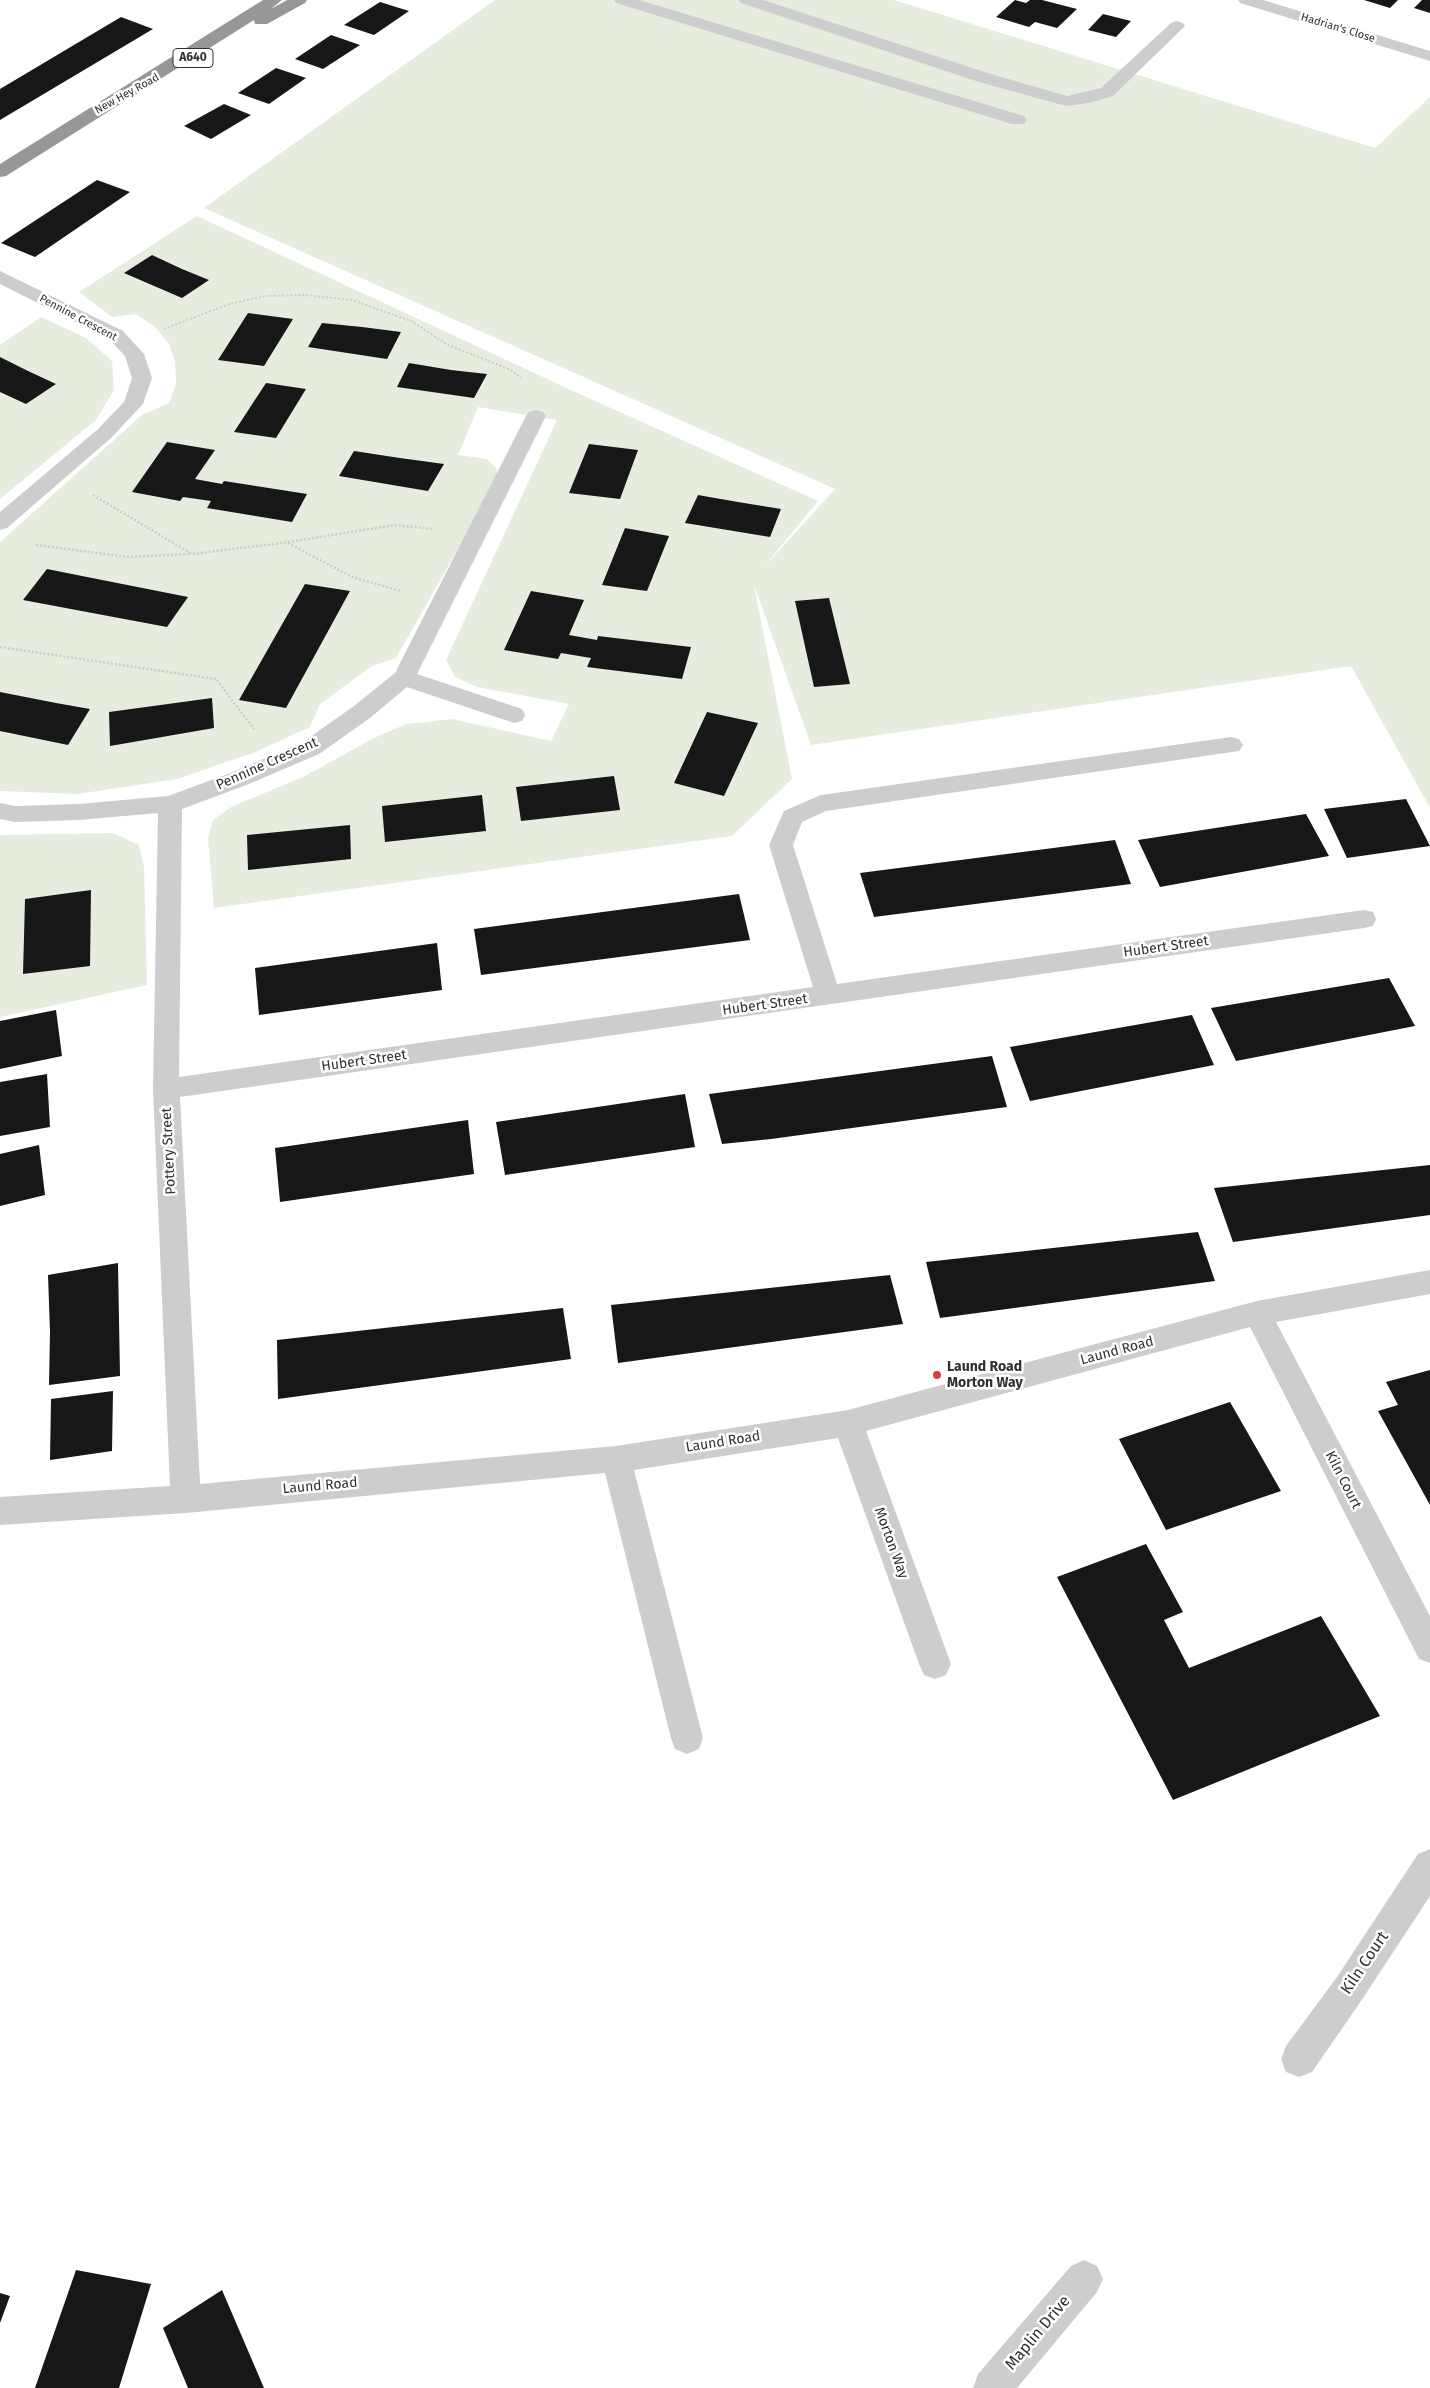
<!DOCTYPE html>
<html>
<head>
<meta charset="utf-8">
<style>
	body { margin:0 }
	canvas { display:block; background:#fff }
</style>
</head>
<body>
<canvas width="1430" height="2388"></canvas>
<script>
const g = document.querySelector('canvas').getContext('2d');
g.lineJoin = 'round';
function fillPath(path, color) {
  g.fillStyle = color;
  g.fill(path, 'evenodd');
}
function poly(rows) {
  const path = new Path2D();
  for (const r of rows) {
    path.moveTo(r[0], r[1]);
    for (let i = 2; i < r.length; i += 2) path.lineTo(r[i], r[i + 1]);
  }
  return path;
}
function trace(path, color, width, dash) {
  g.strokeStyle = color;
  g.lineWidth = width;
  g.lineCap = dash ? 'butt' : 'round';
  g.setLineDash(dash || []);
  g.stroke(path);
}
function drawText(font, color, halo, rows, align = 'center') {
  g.font = font + ' "Fira Sans",sans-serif';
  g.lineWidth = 5;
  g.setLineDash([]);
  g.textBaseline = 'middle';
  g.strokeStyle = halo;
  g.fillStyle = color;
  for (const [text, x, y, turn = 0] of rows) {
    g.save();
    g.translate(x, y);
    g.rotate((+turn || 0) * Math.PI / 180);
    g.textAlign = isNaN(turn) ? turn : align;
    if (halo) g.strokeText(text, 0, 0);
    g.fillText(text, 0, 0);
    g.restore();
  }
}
const green = poly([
	[495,0,894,0,1375,148,1430,97,1430,808,1351,666,811,745,754,585,792,779,732,836,214,908,208,838,213,820,231,807,303,777,374,738,406,724,452,719,551,741,569,704,477,687,455,677,446,660,557,420,478,407,458,455,487,459,496,468,498,479,396,658,372,666,320,704,310,727,253,753,177,779,78,794,0,791,0,542,142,415,169,403,176,384,175,362,169,344,155,327,136,314,112,317,79,292,197,216,573,391,818,501,763,568,835,489,204,208],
	[41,317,86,338,112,361,114,390,96,420,0,499,0,345],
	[113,833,139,845,144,866,147,985,0,1017,0,835]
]);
const building = poly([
	[1015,0,1026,3,1030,0,1042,0,1077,9,1057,28,1035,22,1029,27,996,17],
	[1364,0,1398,0,1390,8],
	[1422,0,1430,0,1430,13,1414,8],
	[380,2,409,11,374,35,344,25],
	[1103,14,1131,21,1116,37,1088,30],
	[121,17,153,29,0,120,0,89],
	[331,35,360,45,323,69,295,59],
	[276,68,306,78,269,104,238,93],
	[224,104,251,115,211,139,184,126],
	[97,180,130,192,35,257,1,243],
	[152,255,182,269,209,280,182,298,124,273],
	[248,313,293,319,264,366,218,360],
	[322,323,362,327,401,332,387,359,308,347],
	[0,357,28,371,56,384,26,404,0,392],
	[409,363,451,370,487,374,474,398,397,387],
	[266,383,306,389,276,438,234,432],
	[167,442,215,450,195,479,222,484,224,481,307,494,292,522,207,508,211,501,183,497,180,501,132,492],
	[589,444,638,450,620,499,569,493],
	[354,451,400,458,444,464,428,491,339,476],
	[698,495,738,502,781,509,770,537,685,523],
	[625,528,669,536,647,591,602,585],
	[47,569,82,576,188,597,167,627,23,600],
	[305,584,350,591,286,708,239,700],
	[531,591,584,600,569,635,597,640,598,636,691,647,682,679,587,667,591,658,561,653,558,659,504,650],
	[829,598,850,684,814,687,795,601],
	[0,692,56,703,90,709,68,745,0,731],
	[212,698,214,728,110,746,109,712],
	[707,712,758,723,724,796,674,783],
	[614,776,620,810,521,821,516,787],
	[482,795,486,831,385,842,382,806],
	[1406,799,1430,846,1347,858,1324,809],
	[1306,814,1329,856,1160,887,1138,840],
	[350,825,351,859,248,870,247,835],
	[1115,840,1131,884,874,917,860,873],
	[91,890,90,966,23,974,25,899],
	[739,894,750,940,481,975,474,929],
	[437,943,442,990,259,1015,255,968],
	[1389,978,1415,1026,1236,1061,1211,1008],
	[56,1010,62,1056,0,1069,0,1021],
	[1192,1015,1214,1065,1030,1101,1010,1047],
	[992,1056,1007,1107,771,1139,722,1144,709,1094],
	[47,1074,50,1127,0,1136,0,1082],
	[685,1094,695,1147,505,1175,496,1122],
	[468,1120,474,1174,280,1202,275,1148],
	[39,1145,45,1195,0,1206,0,1154],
	[1430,1165,1430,1215,1233,1242,1214,1188],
	[1198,1232,1215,1281,940,1318,926,1262],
	[118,1263,120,1376,49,1385,50,1332,48,1275],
	[890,1275,903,1324,618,1363,611,1305],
	[563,1308,571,1359,278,1399,277,1340],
	[1430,1370,1430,1505,1378,1411,1398,1405,1386,1382],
	[113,1391,112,1451,50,1460,51,1399],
	[1230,1402,1281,1491,1166,1530,1119,1439],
	[1146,1544,1183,1612,1164,1620,1189,1668,1321,1616,1380,1716,1173,1800,1057,1577],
	[76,2270,151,2284,119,2388,35,2388],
	[222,2290,264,2388,188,2388,163,2328],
	[0,2293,10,2296,0,2323]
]);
const pathFar1 = poly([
	[164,329,229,304,265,296,305,295,352,300,411,321,448,345,511,370,523,379]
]);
const path = poly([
	[93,495,192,554,282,543,395,525,433,529],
	[288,543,352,577,401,591],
	[36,545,128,557,191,554],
	[0,647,216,679,254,729]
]);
const minor = poly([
	[614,0,639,0,1024,116,1027,120,1024,124,1012,124,616,3,614,0],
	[739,0,763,0,991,74,1067,96,1101,88,1171,23,1177,21,1183,23,1185,26,1113,96,1089,103,1066,106,979,82,741,3,739,0],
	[1238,0,1263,0,1430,51,1430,61,1240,3,1238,0],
	[0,271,123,331,144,354,152,378,143,404,111,438,7,528,0,530,0,512,97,430,124,402,132,378,125,356,109,339,0,284,0,271],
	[536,410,543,412,546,416,417,674,522,709,525,715,522,721,514,723,407,687,370,718,319,754,249,784,182,809,179,1077,813,987,769,845,784,811,821,795,1231,737,1239,739,1243,745,1239,751,826,811,802,822,793,845,837,984,1364,910,1373,912,1376,919,1373,926,1364,928,180,1097,200,1484,616,1446,848,1410,1257,1301,1430,1270,1430,1294,1276,1322,1430,1616,1430,1663,1419,1659,1250,1327,866,1431,951,1664,946,1675,935,1679,924,1675,919,1664,838,1438,634,1470,703,1738,699,1749,687,1754,675,1749,671,1738,605,1473,186,1513,0,1525,0,1497,170,1486,153,1089,158,813,79,820,15,822,0,819,0,803,15,806,79,804,168,796,233,772,303,742,354,706,395,673,526,416,529,412,536,410],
	[1430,1849,1430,1896,1361,2001,1312,2072,1299,2077,1286,2072,1281,2059,1286,2046,1337,1977,1418,1854,1430,1849],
	[1084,2260,1097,2266,1103,2279,1097,2292,1017,2388,973,2388,978,2374,1071,2266,1084,2260]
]);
const highway = poly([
	[263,0,282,0,271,9,287,0,307,0,305,3,267,24,255,24,254,20,6,176,0,177,0,164,263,0]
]);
const markers = [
	[937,1375,5,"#e03941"]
];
const farStreetnames = [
	["Hadrian's Close",1338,28,17],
	["New Hey Road",127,94,-29],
	["Pennine Crescent",78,318,28]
];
const shields = [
	[193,58,40]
];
const shieldNames = [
	["A640",193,58]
];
const streetNames = [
	["Pennine Crescent",267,764,-24],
	["Hubert Street",1166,947,-8],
	["Hubert Street",765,1005,-8],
	["Hubert Street",364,1061,-8],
	["Pottery Street",169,1151,-93],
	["Laund Road",1117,1351,-15],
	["Laund Road",723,1442,-9],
	["Kiln Court",1343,1480,63],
	["Laund Road",320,1486,-5],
	["Morton Way",891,1543,70]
];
const poiNames = [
	["Laund Road",947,1367],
	["Morton Way",947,1383]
];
const nearStreetnames = [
	["Kiln Court",1365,1963,-56],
	["Maplin Drive",1038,2333,-50]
];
fillPath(green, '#e6eddf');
fillPath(building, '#171717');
trace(pathFar1, '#cdcdcd', 2, [2, 2]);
trace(path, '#cdcdcd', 2.5, [2, 2]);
fillPath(minor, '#cdcdcd');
fillPath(highway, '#979797');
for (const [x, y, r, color] of markers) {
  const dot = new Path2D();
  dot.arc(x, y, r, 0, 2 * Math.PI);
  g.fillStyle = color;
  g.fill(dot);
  trace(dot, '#fff', 2);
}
drawText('11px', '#303030', '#fff', farStreetnames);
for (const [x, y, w] of shields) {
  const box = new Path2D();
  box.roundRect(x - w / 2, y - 9.5, w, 19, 4);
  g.fillStyle = '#fff';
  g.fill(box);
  trace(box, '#303030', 1);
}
drawText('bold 12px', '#303030', null, shieldNames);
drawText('14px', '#303030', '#fff', streetNames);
drawText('bold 14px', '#303030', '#fff', poiNames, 'left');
drawText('16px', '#303030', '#fff', nearStreetnames);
</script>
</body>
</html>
